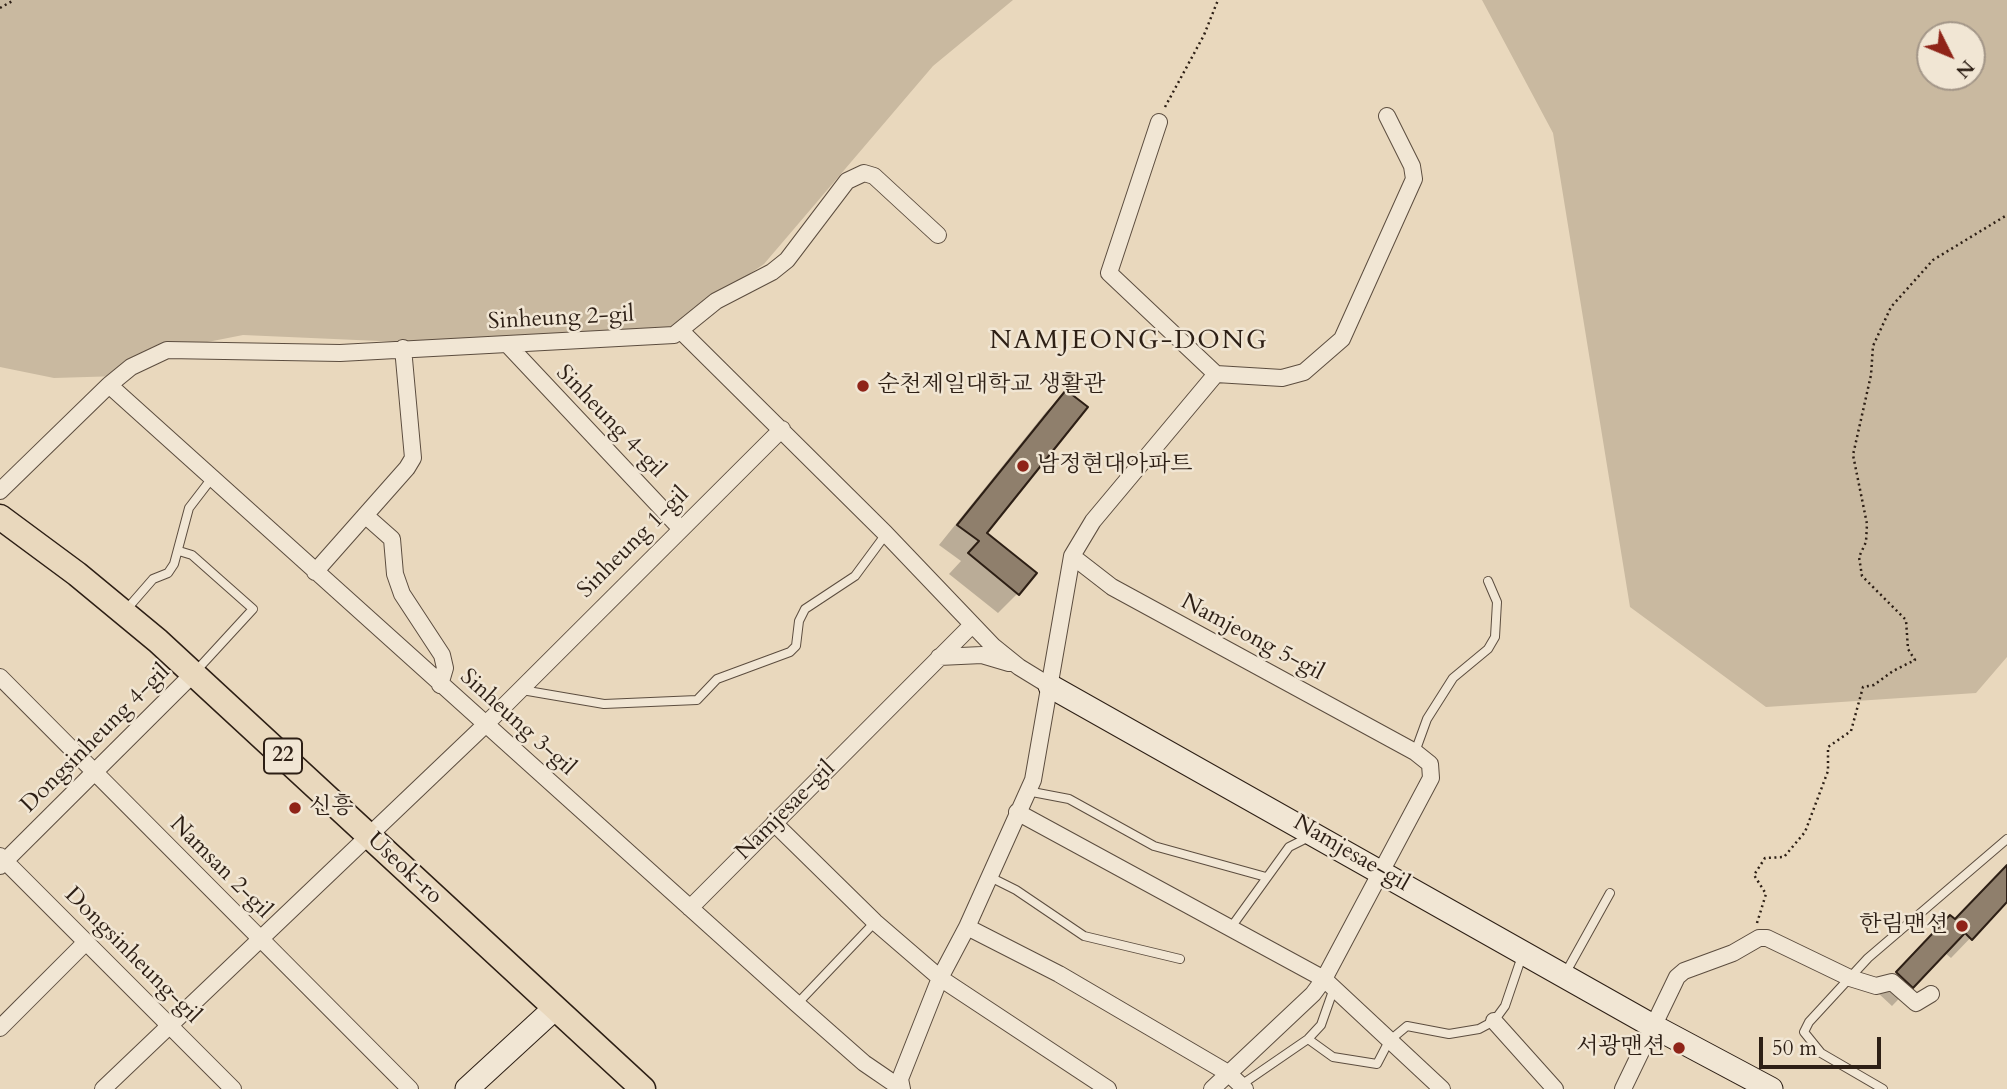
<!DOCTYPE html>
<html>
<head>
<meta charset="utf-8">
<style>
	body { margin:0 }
	#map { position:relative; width:2007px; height:1089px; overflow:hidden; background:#e9d8bd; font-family:Cardo,serif }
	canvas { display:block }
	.north { position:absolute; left:1916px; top:21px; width:70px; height:70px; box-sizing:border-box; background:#f1e6d4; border:2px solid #a39688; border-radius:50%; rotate:133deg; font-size:19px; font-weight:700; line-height:28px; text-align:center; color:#2d1f15 }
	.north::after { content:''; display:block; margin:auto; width:24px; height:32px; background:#8f2418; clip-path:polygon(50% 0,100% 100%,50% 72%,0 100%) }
	.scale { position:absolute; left:1759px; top:1037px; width:122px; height:32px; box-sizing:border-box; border:4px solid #2d1f15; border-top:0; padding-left:9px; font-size:21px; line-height:24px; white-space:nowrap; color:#2d1f15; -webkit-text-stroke:5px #f1e6d4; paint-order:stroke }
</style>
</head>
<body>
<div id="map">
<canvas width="2007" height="1089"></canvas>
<div class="north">N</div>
<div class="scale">50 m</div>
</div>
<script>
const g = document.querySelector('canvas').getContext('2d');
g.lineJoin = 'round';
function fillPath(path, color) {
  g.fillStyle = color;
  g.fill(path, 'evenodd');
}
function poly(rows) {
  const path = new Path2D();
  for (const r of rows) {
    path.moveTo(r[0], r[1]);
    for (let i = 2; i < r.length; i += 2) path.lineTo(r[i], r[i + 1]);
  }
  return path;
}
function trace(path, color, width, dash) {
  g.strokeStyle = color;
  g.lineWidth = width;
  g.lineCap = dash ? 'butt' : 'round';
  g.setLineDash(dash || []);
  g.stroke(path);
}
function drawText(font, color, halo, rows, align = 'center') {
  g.font = font + ' Cardo,"Noto Serif KR",serif';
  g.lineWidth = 5;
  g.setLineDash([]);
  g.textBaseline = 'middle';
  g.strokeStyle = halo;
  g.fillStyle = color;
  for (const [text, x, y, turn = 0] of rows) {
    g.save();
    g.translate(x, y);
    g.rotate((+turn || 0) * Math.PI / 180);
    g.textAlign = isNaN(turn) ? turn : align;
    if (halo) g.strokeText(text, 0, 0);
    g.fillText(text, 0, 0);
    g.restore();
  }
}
const green = poly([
	[0,0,1013,0,933,66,764,264,672,327,402,342,243,335,167,350,120,376,54,378,0,367],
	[1482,0,2007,0,2007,657,1976,693,1766,707,1630,607,1553,133],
	[1972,35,1972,77,1930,77,1930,35]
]);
const shadow = poly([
	[1066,392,985,533,1018,593,998,613,949,574,961,561,939,545,1046,412],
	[2007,867,2007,900,1951,958,1944,952,1892,1006,1878,993,1930,937,1954,921]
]);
const building = poly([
	[1066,390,1088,407,987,533,1037,573,1019,595,968,553,979,541,957,525,1066,390],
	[2007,865,2007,902,1972,940,1965,933,1913,988,1896,972,1950,915,1955,919,2007,865]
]);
const path = poly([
	[0,8,14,0],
	[1165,107,1204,35,1218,0],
	[1757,923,1766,894,1754,875,1765,858,1784,857,1805,832,1828,771,1828,747,1851,731,1863,687,1874,685,1893,671,1915,660,1908,649,1906,620,1862,576,1859,557,1866,542,1867,524,1853,455,1871,375,1873,346,1891,307,1933,260,2007,215]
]);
const lane = poly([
	[179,551,192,555,253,609,196,671],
	[126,610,153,579,168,573,174,564,189,508,212,478],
	[522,690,604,704,697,700,717,679,790,652,796,646,799,621,805,609,855,576,886,534],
	[1415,752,1427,719,1453,678,1488,649,1495,637,1497,602,1488,581],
	[1027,791,1069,799,1154,846,1266,877],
	[988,876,1016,890,1084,936,1180,959],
	[1232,926,1289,847,1309,837],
	[1565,974,1610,893],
	[797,1004,875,922],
	[1308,1039,1333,1057,1377,1064,1389,1041,1407,1026,1449,1034,1479,1029,1494,1021,1505,1006,1522,956],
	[1241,1085,1308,1039,1321,1025,1334,988],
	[1883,1089,1821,1053,1804,1032,1809,1022,1868,958,2007,839]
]);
const street = poly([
	[681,331,886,534,993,646,1019,667,1050,686],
	[508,345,681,529],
	[1216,374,1282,378,1304,372,1342,339,1414,179,1412,166,1387,116],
	[109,385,131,367,167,350,340,353,674,335,716,301,772,272,787,260,847,181,864,173,874,176,938,235],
	[0,491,109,385,797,1004,864,1063,902,1089],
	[366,516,392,539,395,574,402,594,442,655,445,668,440,685],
	[1072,556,1112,587,1415,752,1430,764,1431,778,1324,979,1313,994,1212,1089],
	[315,572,407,468,413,458,403,348],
	[939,657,982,655,1009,663],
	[0,677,410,1089],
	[1017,812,1324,979,1442,1089],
	[774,823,875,922,940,978,1108,1089],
	[0,856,233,1089],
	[0,866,194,673],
	[690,908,972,625],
	[967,927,1059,974,1228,1073,1245,1089],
	[1494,1021,1555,1089],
	[0,1028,86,942],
	[103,1089,485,725,782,429],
	[902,1089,900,1079,940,978,967,927,1033,780,1072,556,1093,521,1216,374,1109,273,1159,122],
	[1623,1089,1677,977,1684,971,1733,953,1759,938,1767,938,1850,978,1876,986,1892,982,1916,1003,1931,994]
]);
const secondary = poly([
	[1050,686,1651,1025,1771,1089],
	[467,1089,554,1009]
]);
const primary = poly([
	[0,517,77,574,158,641,643,1089]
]);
const markers = [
	[863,386,7,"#8f2418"],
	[1023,466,7,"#8f2418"],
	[295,808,7,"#8f2418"],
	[1962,926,7,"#8f2418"],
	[1679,1048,7,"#8f2418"]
];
const shields = [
	[283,756,38]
];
const shieldNames = [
	["22",283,756]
];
const streetNames = [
	["Sinheung 2-gil",561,319,-3],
	["Sinheung 4-gil",610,422,46],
	["Sinheung 1-gil",634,543,-45],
	["Namjeong 5-gil",1252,638,28],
	["Sinheung 3-gil",517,723,42],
	["Dongsinheung 4-gil",96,739,-45],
	["Namjesae-gil",786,811,-45],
	["Namjesae-gil",1351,854,30],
	["Namsan 2-gil",220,868,45],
	["Useok-ro",404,869,43],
	["Dongsinheung-gil",132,956,45]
];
const poiNames = [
	["순천제일대학교 생활관",877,386],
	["남정현대아파트",1037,466],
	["신흥",309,808],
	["한림맨션",1948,926,"right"],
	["서광맨션",1665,1048,"right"]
];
const quarterNames = [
	["NAMJEONG-DONG",1129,342]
];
fillPath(green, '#c9b9a0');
fillPath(shadow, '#0003');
fillPath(building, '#8f7f6c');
trace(building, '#2d1f15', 2);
trace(lane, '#5c4d3f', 10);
trace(street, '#5c4d3f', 18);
trace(secondary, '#2d1f15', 25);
trace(primary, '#2d1f15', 27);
trace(path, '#2d1f15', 2.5, [2, 3.5]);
trace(lane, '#f1e6d4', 8);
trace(street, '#f1e6d4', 16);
trace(secondary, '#f1e6d4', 23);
trace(primary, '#e9d8bd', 24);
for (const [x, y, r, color] of markers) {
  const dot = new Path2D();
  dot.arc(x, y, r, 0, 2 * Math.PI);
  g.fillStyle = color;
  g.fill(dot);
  trace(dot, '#f1e6d4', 2.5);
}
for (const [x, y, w] of shields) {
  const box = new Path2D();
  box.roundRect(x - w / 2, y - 17.5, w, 35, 5);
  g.fillStyle = '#f1e6d4';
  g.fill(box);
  trace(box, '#2d1f15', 2);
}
drawText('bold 21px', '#2d1f15', null, shieldNames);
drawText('23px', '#2d1f15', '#f1e6d4', streetNames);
drawText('23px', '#2d1f15', '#f1e6d4', poiNames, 'left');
g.letterSpacing = '2px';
drawText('26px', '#2d1f15', '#f1e6d4', quarterNames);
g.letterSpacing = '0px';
</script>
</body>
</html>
